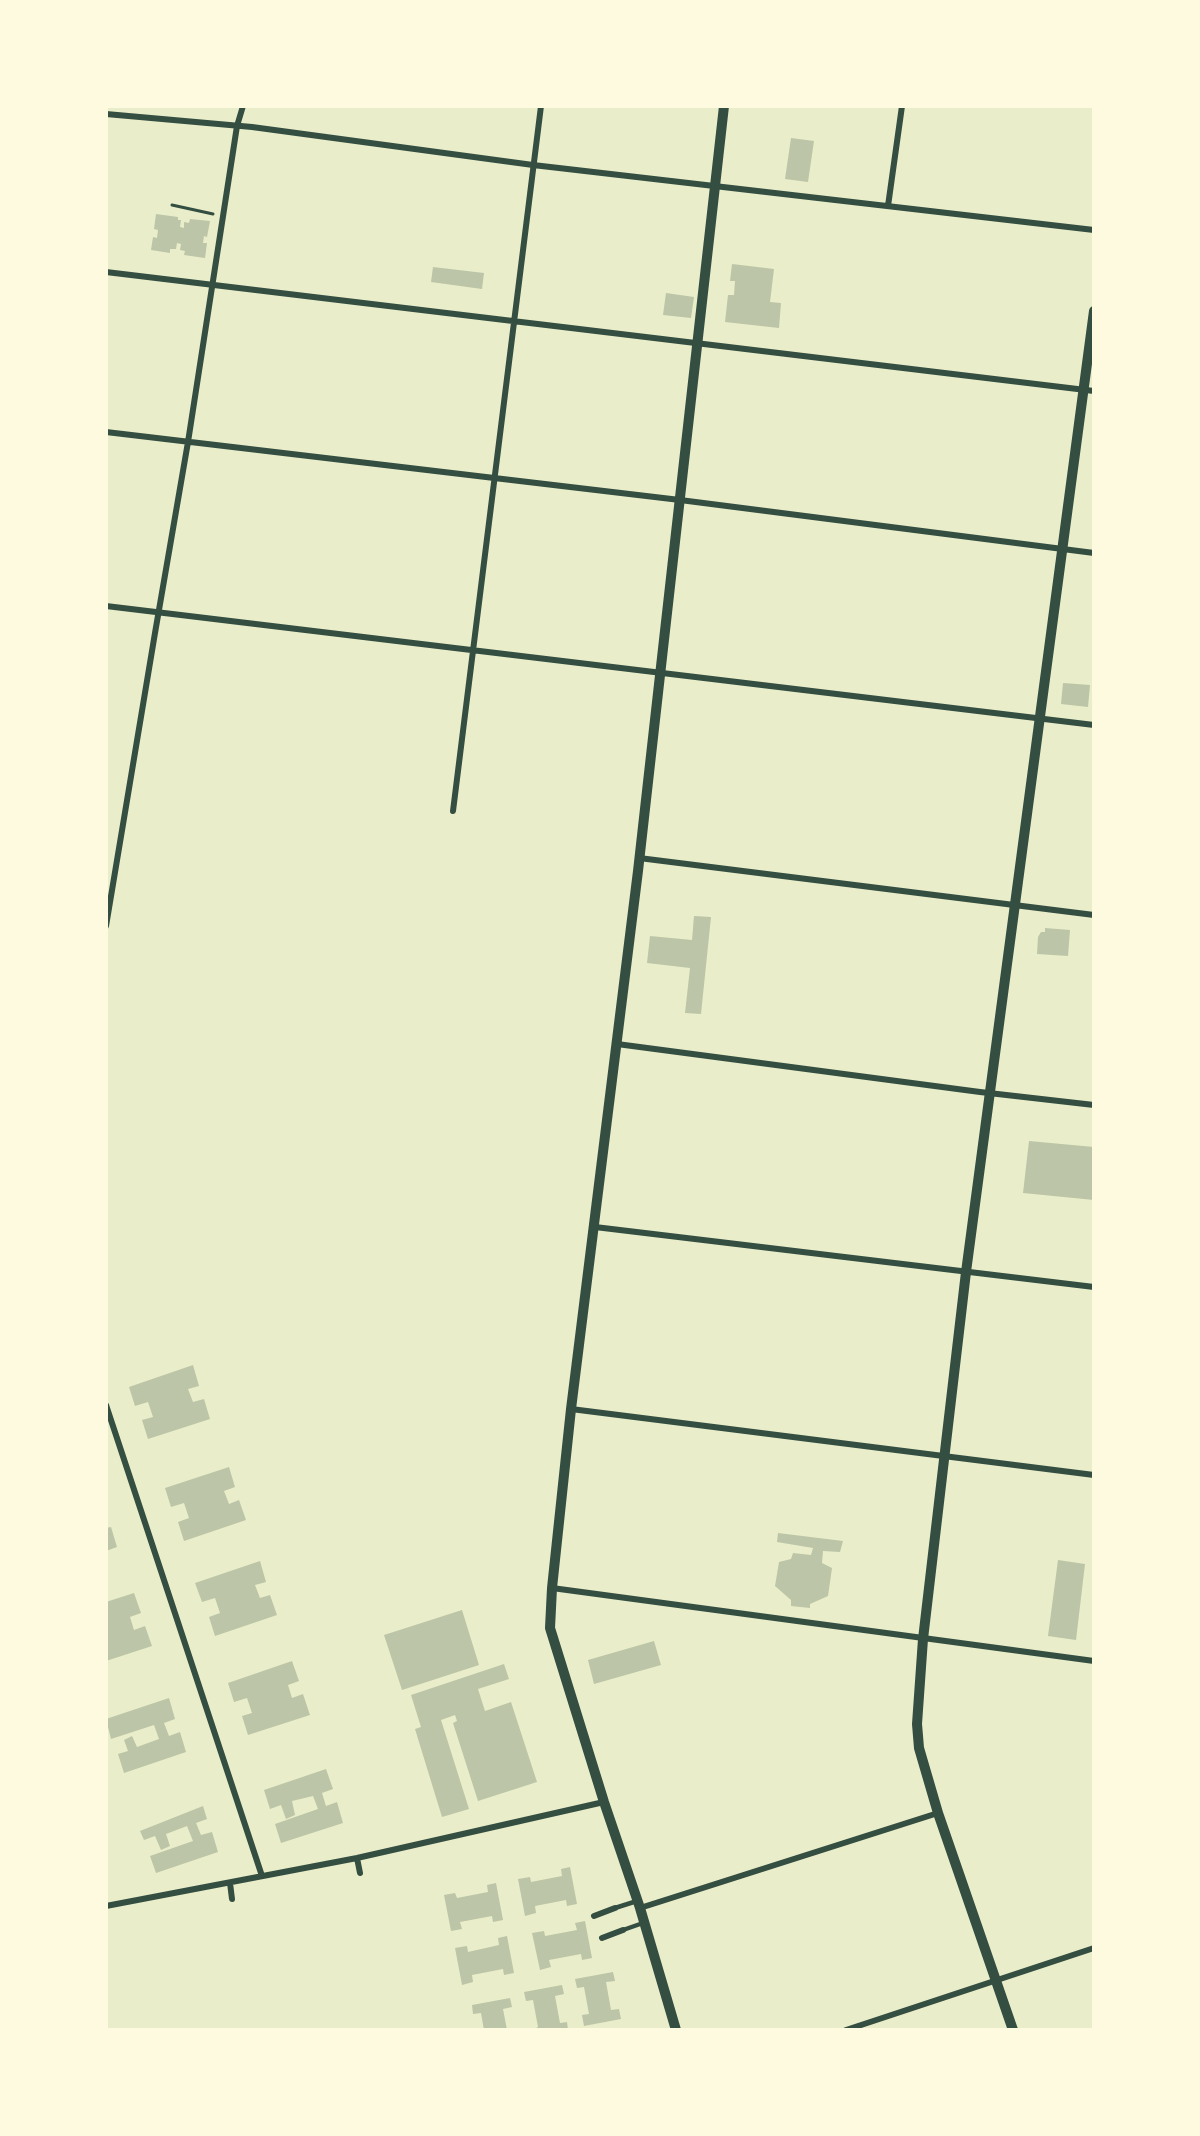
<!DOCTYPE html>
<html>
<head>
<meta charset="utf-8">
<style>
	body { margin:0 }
	#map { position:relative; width:1200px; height:2136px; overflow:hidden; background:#e9edc9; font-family:Georgia,serif }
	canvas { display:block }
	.frame { position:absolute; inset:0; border:108px solid #fefae0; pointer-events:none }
</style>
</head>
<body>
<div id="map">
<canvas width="1200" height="2136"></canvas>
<div class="frame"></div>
</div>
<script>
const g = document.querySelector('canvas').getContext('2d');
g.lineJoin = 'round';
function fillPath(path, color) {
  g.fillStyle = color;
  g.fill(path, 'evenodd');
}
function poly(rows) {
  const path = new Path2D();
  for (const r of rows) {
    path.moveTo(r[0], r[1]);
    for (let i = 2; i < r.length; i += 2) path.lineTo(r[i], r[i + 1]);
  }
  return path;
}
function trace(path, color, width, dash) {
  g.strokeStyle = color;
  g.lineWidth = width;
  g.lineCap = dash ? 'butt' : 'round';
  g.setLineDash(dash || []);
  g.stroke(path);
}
const building = poly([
	[791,138,814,141,808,182,785,179],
	[156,214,178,217,178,220,181,220,180,227,184,228,184,222,189,223,190,219,210,221,207,237,204,236,203,243,207,243,205,258,184,255,185,251,180,250,181,244,177,243,176,249,170,249,170,253,151,250,153,237,157,238,158,230,154,229],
	[732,264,774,269,770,302,781,303,779,328,725,322,728,295,734,295,735,281,730,281],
	[433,267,484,273,482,289,431,282],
	[666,293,694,297,691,318,663,315],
	[1063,683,1090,685,1088,707,1061,704],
	[694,916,711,917,701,1014,685,1013,690,968,647,963,650,936,692,940],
	[1045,928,1070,930,1068,956,1037,954,1038,937,1041,932,1045,932],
	[1029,1141,1094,1147,1094,1200,1023,1193],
	[193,1365,199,1386,188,1389,193,1402,204,1399,210,1419,148,1439,142,1420,153,1417,148,1402,135,1406,129,1387],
	[229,1467,235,1487,224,1491,229,1504,239,1500,246,1520,184,1541,178,1522,189,1518,184,1503,171,1507,165,1488],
	[111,1527,117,1547,106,1551,106,1528],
	[778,1533,843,1541,840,1552,823,1551,822,1563,832,1568,828,1596,810,1604,810,1608,791,1606,791,1600,775,1586,779,1562,791,1559,793,1553,811,1555,813,1548,777,1542],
	[1058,1560,1085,1564,1076,1640,1048,1636],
	[260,1561,266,1582,255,1585,260,1598,270,1595,277,1615,215,1636,209,1617,220,1613,215,1598,202,1602,195,1583],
	[134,1593,141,1613,130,1617,134,1630,145,1626,152,1646,106,1661,106,1602],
	[462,1610,479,1665,402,1690,384,1635],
	[654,1641,661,1665,594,1684,588,1660],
	[292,1661,299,1681,288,1685,292,1698,303,1694,310,1715,248,1735,242,1716,252,1713,247,1698,234,1702,228,1683],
	[504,1664,509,1679,478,1689,485,1711,511,1702,537,1782,478,1801,453,1723,457,1721,455,1715,441,1720,469,1809,442,1817,415,1729,421,1727,411,1695],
	[169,1698,175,1719,164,1723,169,1736,180,1732,186,1752,124,1773,118,1754,128,1751,124,1740,132,1736,137,1747,159,1739,154,1725,111,1739,106,1719],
	[326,1769,333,1789,322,1793,326,1806,337,1802,343,1823,281,1843,275,1824,318,1809,313,1796,292,1801,295,1815,286,1819,281,1805,270,1809,264,1790],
	[203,1806,207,1819,196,1823,201,1835,212,1832,218,1852,156,1873,150,1856,193,1841,187,1826,166,1834,170,1846,161,1850,155,1836,144,1840,140,1831],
	[570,1867,577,1904,567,1906,566,1900,535,1906,536,1913,525,1916,518,1879,530,1877,531,1882,562,1876,561,1869],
	[496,1883,503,1920,493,1922,492,1916,460,1922,462,1929,451,1931,444,1895,455,1893,457,1898,488,1892,487,1885],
	[585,1921,592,1958,582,1960,581,1954,549,1960,551,1967,540,1970,532,1933,544,1931,545,1936,577,1930,575,1923],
	[507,1936,514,1973,504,1975,503,1969,472,1975,473,1982,462,1985,455,1948,467,1946,468,1952,499,1945,498,1938],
	[613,1972,615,1981,606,1982,611,2010,619,2009,621,2019,584,2026,582,2015,589,2014,584,1987,577,1988,575,1979],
	[562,1985,564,1994,555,1996,560,2023,567,2022,568,2030,532,2030,538,2027,533,2000,526,2001,524,1992],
	[510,1998,512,2007,503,2009,507,2030,484,2030,481,2013,473,2014,472,2005]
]);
const path = poly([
	[172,205,213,214]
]);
const service = poly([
	[615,1908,637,1901],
	[623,1930,643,1923]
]);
const minor = poly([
	[106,114,252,127,533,165,1094,230],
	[888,206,902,106],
	[106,272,1094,391],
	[106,432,680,500,1094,553],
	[106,606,1094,725],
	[453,811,541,106],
	[639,858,1094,915],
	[106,926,155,633,188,442,237,126,243,106],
	[617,1044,980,1092,1094,1105],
	[595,1227,1094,1287],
	[106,1405,262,1876],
	[571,1409,1094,1475],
	[552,1588,1094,1661],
	[357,1858,360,1873],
	[230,1883,232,1899],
	[106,1906,357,1858,604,1802],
	[640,1908,938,1813],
	[594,1916,615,1908],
	[602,1938,623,1930],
	[846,2030,1094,1948]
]);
const tertiary = poly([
	[676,2030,640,1908,604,1802,550,1628,552,1588,571,1409,638,871,724,106],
	[1013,2030,938,1813,919,1748,917,1724,923,1639,966,1272,1094,311]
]);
fillPath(building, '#bcc5a7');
trace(path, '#344e41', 3);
trace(service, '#344e41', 4.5);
trace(minor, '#344e41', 6);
trace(tertiary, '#344e41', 10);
</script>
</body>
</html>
